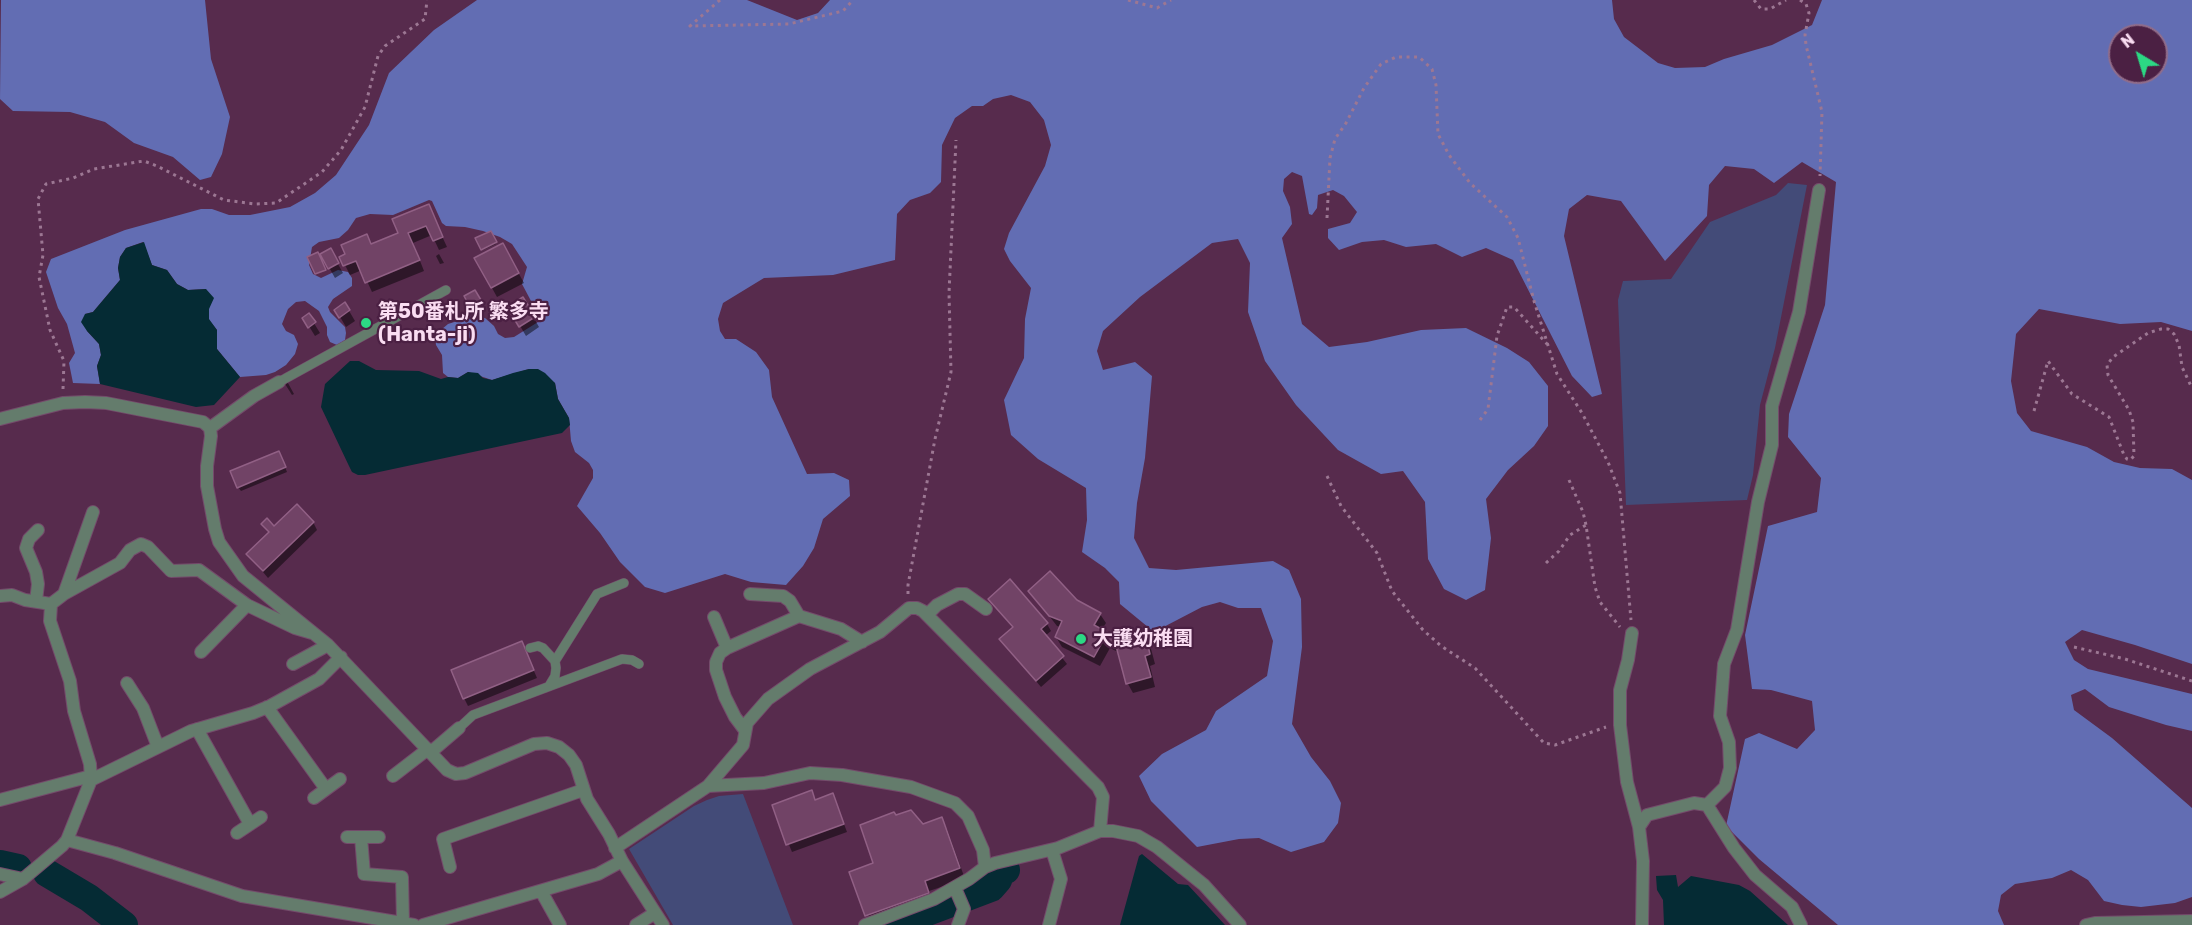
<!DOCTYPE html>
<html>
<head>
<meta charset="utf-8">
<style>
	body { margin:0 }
	#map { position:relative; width:2192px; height:925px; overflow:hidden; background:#572b4d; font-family:Rubik,sans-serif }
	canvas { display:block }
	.north { position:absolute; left:2108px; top:24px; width:60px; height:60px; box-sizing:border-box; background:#4b2043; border:2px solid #916c89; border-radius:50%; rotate:322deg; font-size:16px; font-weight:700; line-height:24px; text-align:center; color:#faddf2 }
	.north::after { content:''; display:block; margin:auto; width:21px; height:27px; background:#2cd884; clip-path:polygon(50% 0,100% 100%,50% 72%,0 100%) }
</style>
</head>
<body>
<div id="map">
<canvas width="2192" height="925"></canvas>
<div class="north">N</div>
</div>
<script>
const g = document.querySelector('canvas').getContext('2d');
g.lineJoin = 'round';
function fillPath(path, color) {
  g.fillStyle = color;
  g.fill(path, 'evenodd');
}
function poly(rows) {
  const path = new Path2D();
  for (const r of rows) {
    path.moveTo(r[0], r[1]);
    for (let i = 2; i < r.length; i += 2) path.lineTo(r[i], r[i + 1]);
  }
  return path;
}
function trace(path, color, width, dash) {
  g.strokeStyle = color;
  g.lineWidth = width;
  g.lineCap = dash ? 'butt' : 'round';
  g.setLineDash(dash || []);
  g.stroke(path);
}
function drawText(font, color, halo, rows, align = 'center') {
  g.font = font + ' Rubik,"Noto Sans JP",sans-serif';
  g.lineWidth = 4.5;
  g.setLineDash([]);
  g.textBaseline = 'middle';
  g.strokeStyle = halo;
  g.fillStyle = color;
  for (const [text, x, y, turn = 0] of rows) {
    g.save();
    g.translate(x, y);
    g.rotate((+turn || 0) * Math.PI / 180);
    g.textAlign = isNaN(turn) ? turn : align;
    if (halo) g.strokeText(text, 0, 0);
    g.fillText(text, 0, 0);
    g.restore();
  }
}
const green = poly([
	[1788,183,1807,185,1775,348,1760,405,1753,475,1747,500,1626,505,1618,300,1623,281,1671,279,1710,222,1776,195],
	[743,794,793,925,673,925,629,849,694,806,707,800,719,796]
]);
const forest = poly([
	[1,0,205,0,211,59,230,117,222,154,211,177,200,180,173,157,134,143,105,122,70,112,13,111,0,99],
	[477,0,747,0,797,20,818,13,830,0,1612,0,1614,19,1624,37,1658,63,1675,68,1705,67,1724,59,1772,45,1812,25,1822,0,2192,0,2192,331,2161,322,2120,324,2039,309,2016,334,2011,381,2017,413,2031,431,2087,447,2114,462,2140,468,2172,469,2192,480,2192,664,2135,645,2082,630,2065,642,2074,660,2088,669,2192,694,2192,731,2166,725,2109,707,2085,689,2071,695,2074,710,2112,738,2192,808,2192,897,2175,903,2141,907,2122,905,2104,901,2088,880,2071,870,2052,878,2015,884,2001,895,1998,911,2004,925,1838,925,1759,859,1726,826,1745,739,1759,733,1797,749,1815,730,1812,701,1771,690,1752,689,1745,635,1768,526,1817,512,1821,478,1788,437,1789,414,1825,305,1836,182,1802,162,1774,183,1754,169,1725,166,1709,185,1707,216,1665,261,1621,201,1587,195,1569,209,1564,236,1602,394,1592,397,1572,376,1513,260,1486,248,1462,257,1436,244,1406,247,1384,240,1362,242,1339,250,1328,238,1328,229,1350,223,1357,212,1344,196,1333,190,1318,195,1317,208,1312,215,1309,214,1302,176,1292,172,1284,179,1283,191,1290,207,1292,224,1282,238,1302,324,1329,347,1367,342,1421,330,1466,328,1507,348,1529,362,1548,386,1548,426,1534,446,1508,470,1486,499,1491,538,1485,590,1466,600,1444,589,1428,559,1425,502,1403,471,1381,474,1338,450,1296,405,1265,361,1248,312,1250,263,1238,239,1212,243,1140,297,1103,331,1097,351,1103,370,1135,362,1152,376,1145,458,1137,503,1134,538,1149,568,1176,570,1273,561,1289,570,1301,599,1302,647,1292,724,1311,757,1330,781,1341,803,1338,823,1324,842,1291,852,1259,838,1239,839,1197,847,1151,801,1139,776,1162,754,1206,730,1216,711,1267,676,1273,641,1261,608,1238,608,1220,602,1202,607,1154,632,1120,604,1119,582,1105,568,1082,552,1087,520,1086,488,1038,459,1011,435,1004,400,1024,358,1025,319,1031,288,1010,261,1004,249,1009,233,1045,166,1051,145,1044,120,1030,102,1011,95,993,99,983,106,972,106,955,118,942,145,941,182,930,193,910,200,897,214,895,260,833,275,764,278,723,303,718,319,720,331,725,339,736,339,756,352,769,370,772,397,807,474,834,473,849,480,850,496,823,519,814,548,803,566,786,585,751,582,725,574,665,593,645,587,620,562,600,533,577,506,593,478,593,470,589,463,575,452,571,441,569,418,558,399,555,383,529,369,492,380,468,372,458,378,448,377,443,373,442,355,436,345,435,335,448,324,473,316,485,318,494,326,498,334,505,338,514,337,538,322,539,316,522,284,527,267,512,244,500,237,483,231,465,227,446,226,442,223,432,201,429,200,393,215,370,214,356,218,348,230,339,238,319,242,312,247,309,265,313,274,321,278,338,270,348,272,352,278,352,286,333,299,328,307,330,312,345,327,346,333,345,340,337,345,330,342,327,335,327,327,319,311,305,301,296,302,288,309,282,324,286,331,294,335,298,344,295,354,286,365,275,372,266,375,240,377,217,349,217,330,209,320,206,289,188,290,177,284,167,270,152,265,143,242,126,248,120,257,118,268,120,280,93,312,85,314,87,331,99,344,101,355,97,366,100,384,73,383,69,363,75,353,67,324,58,308,46,272,51,259,125,230,201,209,212,209,229,215,250,215,290,207,315,193,336,175,369,125,389,73,434,30],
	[2120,36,2156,36,2156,72,2120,72]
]);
const water = poly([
	[144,242,152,265,167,270,177,284,188,290,206,289,214,298,209,309,209,319,217,330,217,349,240,377,214,405,196,407,100,384,97,366,101,355,99,344,87,331,81,322,85,314,93,312,120,280,118,268,120,257,126,248],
	[350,361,359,361,376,370,419,371,441,379,448,377,458,378,468,372,478,373,483,378,492,380,513,373,529,369,538,369,545,373,555,383,558,399,569,418,570,425,562,433,365,475,358,475,352,472,349,466,321,407,325,384],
	[1142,854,1178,884,1188,885,1225,925,1120,925,1139,856],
	[1676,875,1678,887,1691,876,1739,885,1750,891,1788,925,1664,925,1663,900,1657,890,1656,876]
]);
const shadow = poly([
	[428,206,447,247,439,250,432,235,413,243,424,271,372,292,362,270,350,275,341,257,400,233],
	[491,233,496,244,483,250,477,239],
	[503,245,524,283,497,297,476,259],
	[330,250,343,273,335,278,322,255],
	[439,254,444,263,440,264,436,256],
	[474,292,485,311,477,316,466,297],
	[523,299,539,327,526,336,509,307],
	[345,304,355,321,346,327,336,310],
	[309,315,320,333,315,336,304,318],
	[283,374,294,394,292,395,280,376],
	[281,457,287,472,241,491,238,487],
	[313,522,317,530,268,578,248,554,269,533,263,524,274,528],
	[1010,581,1047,624,1051,631,1045,636,1067,664,1041,687,1001,639,1013,628,989,599],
	[1030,591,1076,601,1100,614,1106,623,1101,631,1122,641,1145,636,1150,645,1155,664,1150,666,1155,687,1133,693,1128,684,1120,653,1110,648,1100,666,1062,647,1056,637,1061,627,1057,626],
	[522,643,537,678,468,706,464,698],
	[811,792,816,802,833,795,847,832,792,852,773,806],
	[941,819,947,829,965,879,929,891,934,903,872,925,851,873,875,864,923,825]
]);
const river = poly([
	[0,864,18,868],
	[47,873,89,898,124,925],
	[893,925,991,888,998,880,1001,872,1006,870]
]);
const building = poly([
	[429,204,443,237,433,241,426,226,408,233,420,260,365,283,356,261,343,266,339,257,345,254,341,245,367,234,371,244,398,233,392,219,429,204],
	[491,231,497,242,481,250,475,238,491,231],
	[503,243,519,273,491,288,474,258,503,243],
	[331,248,339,263,328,269,320,254,331,248],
	[318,252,326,270,315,274,307,257,318,252],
	[475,290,481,300,470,307,464,296,475,290],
	[523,297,535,317,519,327,507,307,523,297],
	[345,302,350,310,339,318,334,310,345,302],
	[309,313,316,322,308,328,302,318,309,313],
	[279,451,286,467,237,488,230,471,279,451],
	[297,504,314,522,263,571,246,554,269,532,261,524,267,518,274,526,297,504],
	[1050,571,1077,600,1101,613,1094,625,1122,640,1145,634,1150,654,1145,656,1151,677,1126,684,1116,646,1104,639,1094,657,1055,637,1062,621,1049,616,1028,591,1050,571],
	[1010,579,1048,623,1041,629,1064,656,1036,681,999,639,1013,627,988,599,1010,579],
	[522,641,534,670,463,699,451,670,522,641],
	[812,790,815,800,833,793,844,824,786,845,772,805,812,790],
	[911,810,923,824,942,817,960,868,925,881,929,893,865,916,849,872,873,863,860,825,894,812,896,815,911,810]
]);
const path = poly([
	[720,0,690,26,789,24,843,11,853,0],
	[1128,0,1157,8,1171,0],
	[1754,0,1761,9,1770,9,1786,0],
	[1800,0,1806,4,1809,13,1805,35,1806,45,1822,112,1820,176],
	[1327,218,1330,158,1335,139,1346,123,1364,88,1381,64,1396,57,1419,57,1432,69,1436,85,1438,134,1449,155,1470,183,1507,217,1518,238,1534,301,1557,374,1582,413,1608,462,1620,493,1631,620],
	[63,389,64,361,50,330,39,277,43,255,38,199,46,184,73,178,94,169,144,161,157,166,224,200,255,204,276,203,322,172,341,150,365,107,378,56,385,46,425,19,427,0],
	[2034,411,2048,361,2072,394,2109,417,2124,455,2127,459,2130,460,2134,456,2133,422,2129,410,2108,375,2107,365,2113,357,2148,333,2161,329,2168,329,2174,334,2179,345,2182,367,2192,388],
	[1480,420,1488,409,1497,336,1507,307,1514,307,1547,344],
	[1327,476,1341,506,1377,553,1392,591,1423,630,1441,646,1475,668,1544,743,1555,745,1606,727],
	[1569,480,1583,512,1586,525],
	[1546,563,1559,551,1570,535,1586,525,1595,587,1600,602,1620,627],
	[908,594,908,585,935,439,951,372,949,293,956,140],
	[2074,647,2125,659,2192,681]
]);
const service = poly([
	[279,382,446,290],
	[530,648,538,646,543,648,555,661,556,668,555,676,549,686],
	[555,661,597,594,624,583],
	[459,728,473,715,622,659,632,660,639,664]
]);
const minor = poly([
	[0,419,63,403,85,402,106,403,203,422,210,428,211,436,207,466,207,486,215,529,219,542,243,576,328,645,447,770,456,774,465,773,534,744,547,743,559,747,569,755,576,765,587,799,609,834,622,861,663,925],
	[210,428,254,396,279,382],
	[64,594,120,563,130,550,141,544,148,547,171,571,199,570,247,605,295,628,312,633],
	[750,594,783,596,790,601,799,616],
	[0,596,12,595,25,600,51,604,64,594,93,512],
	[36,601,38,584,36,572,26,548,29,539,38,530],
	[51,604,50,621,70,681,74,711,90,764,91,780],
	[927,615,937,605,958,594,965,594,986,609],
	[714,617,727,648],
	[1632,633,1628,660,1620,690,1620,725,1627,782,1639,827],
	[201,652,247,605],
	[293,664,328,645],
	[127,683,143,708,158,747],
	[267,707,326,789],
	[197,729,250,824],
	[744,729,735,717,725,697,716,670,716,662,720,653,727,648,799,616,841,629,862,642],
	[431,752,459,728],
	[393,776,428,749],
	[708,786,764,783,810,773,842,775,911,787,955,803,968,816,983,850,985,867],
	[314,798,340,779],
	[0,800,91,776],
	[1707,805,1725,787,1730,768,1729,742,1720,716,1724,664,1737,630,1758,502,1772,445,1772,406,1799,312,1819,190],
	[237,833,261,817],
	[347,837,379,837],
	[361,837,364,874,402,877,403,923],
	[67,840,115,853,242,896,414,925],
	[615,848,708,786,743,745,747,723,768,699,810,669,880,632,909,608,917,608,923,611,1098,787,1103,797,1100,831],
	[450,867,443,839,583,790],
	[0,874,23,879],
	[955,888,964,909,958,925],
	[541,891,560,925],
	[0,892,23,879,62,846,67,840,91,780,191,731,253,713,270,706,319,679,341,657],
	[423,925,598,874,622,861],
	[636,925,655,913],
	[865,925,934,899,969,879,985,867,995,863,1058,848,1100,831,1113,831,1138,836,1157,847,1204,885,1240,925],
	[1049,925,1061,879,1052,850],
	[1642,925,1643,861,1639,827,1647,815,1694,803,1707,805,1734,848,1755,875,1792,907,1801,925],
	[2086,925,2095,923,2192,921]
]);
const markers = [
	[366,323,6,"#2cd884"],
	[1081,639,6,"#2cd884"]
];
const poiNames = [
	["第50番札所 繁多寺",378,312],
	["(Hanta-ji)",378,335],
	["大護幼稚園",1093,639]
];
fillPath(green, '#434b78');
fillPath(forest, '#626db3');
fillPath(water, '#052b34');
fillPath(shadow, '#0007');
trace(river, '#052b34', 28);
fillPath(building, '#714366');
trace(building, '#916085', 1.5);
trace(service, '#744b6b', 10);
trace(minor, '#744b6b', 14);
trace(path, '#9c7793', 3, [3, 4.5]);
trace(service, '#647c6c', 9);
trace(minor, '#647c6c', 12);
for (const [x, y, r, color] of markers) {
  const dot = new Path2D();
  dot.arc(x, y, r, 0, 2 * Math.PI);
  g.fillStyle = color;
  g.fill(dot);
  trace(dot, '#4b2043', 2);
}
drawText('bold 20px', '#faddf2', '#4b2043', poiNames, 'left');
</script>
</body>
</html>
